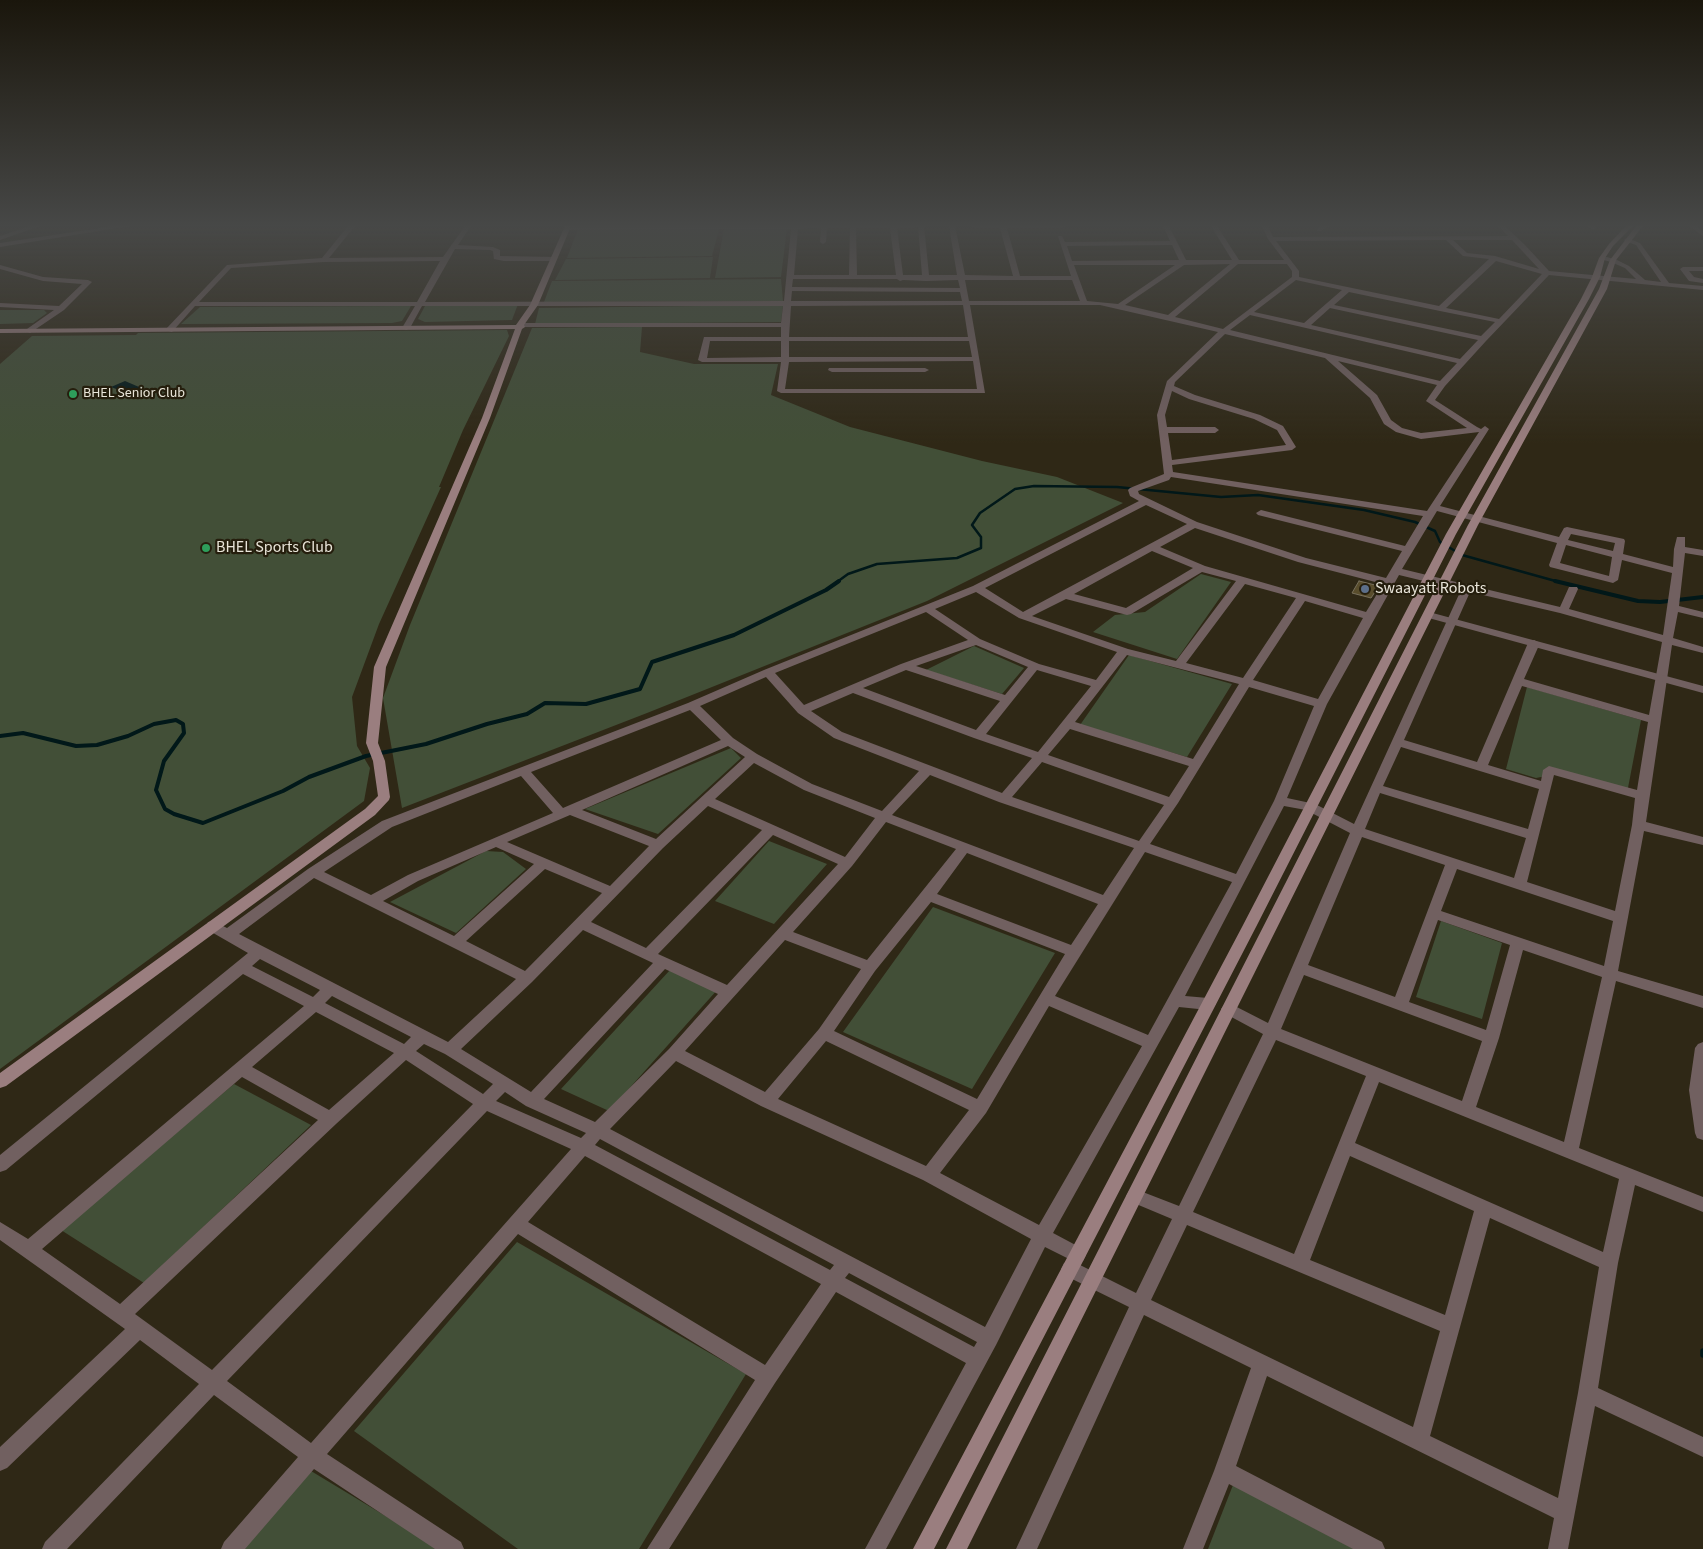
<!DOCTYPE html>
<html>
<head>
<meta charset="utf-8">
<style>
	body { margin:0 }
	canvas { display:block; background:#2f2816 }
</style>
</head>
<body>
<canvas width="1703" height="1549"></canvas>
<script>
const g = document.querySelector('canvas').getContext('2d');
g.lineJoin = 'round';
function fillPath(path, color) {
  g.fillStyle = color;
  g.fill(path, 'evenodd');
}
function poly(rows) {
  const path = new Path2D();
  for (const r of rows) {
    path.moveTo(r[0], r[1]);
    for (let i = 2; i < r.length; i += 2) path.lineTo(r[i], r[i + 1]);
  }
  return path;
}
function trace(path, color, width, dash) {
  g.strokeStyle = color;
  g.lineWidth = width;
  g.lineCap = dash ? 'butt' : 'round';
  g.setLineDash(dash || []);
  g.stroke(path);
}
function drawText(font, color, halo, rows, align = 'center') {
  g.font = font + ' "Source Sans 3",sans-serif';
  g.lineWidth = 4.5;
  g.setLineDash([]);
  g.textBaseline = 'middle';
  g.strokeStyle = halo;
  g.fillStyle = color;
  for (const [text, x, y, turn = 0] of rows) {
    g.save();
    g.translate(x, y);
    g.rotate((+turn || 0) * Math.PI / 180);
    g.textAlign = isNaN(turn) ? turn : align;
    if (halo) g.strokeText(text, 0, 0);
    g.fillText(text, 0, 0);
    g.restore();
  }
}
const green = poly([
	[787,228,781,277,715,278,724,229],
	[578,229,719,229,712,256,567,258],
	[713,257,710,278,555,280,566,259],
	[781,279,783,301,544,302,552,281],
	[518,304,512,320,425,322,418,319,425,306],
	[783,305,781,322,535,324,539,308],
	[411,306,402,321,392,323,181,324,200,307],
	[0,310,44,310,47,313,33,323,0,324],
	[642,327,640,352,694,364,778,364,771,395,850,427,982,461,1057,477,1123,503,927,601,647,713,402,808,383,698,410,625,532,328],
	[507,330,509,336,463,430,439,487,441,487,379,624,352,697,357,746,370,768,364,801,0,1069,0,364,32,336,136,335,138,333],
	[1201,574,1231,582,1177,659,1093,632,1115,615,1145,612],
	[974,646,1024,668,1002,694,926,670],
	[1129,655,1232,684,1187,757,1080,725],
	[1527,687,1641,720,1627,793,1556,774,1536,778,1506,769],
	[731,748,741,758,658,834,585,809],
	[769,841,827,864,774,924,715,901],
	[486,851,503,852,526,869,456,933,390,902],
	[933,907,1055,953,972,1089,843,1032],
	[1441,921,1502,943,1482,1019,1416,997],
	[670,970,718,989,609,1111,561,1089],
	[234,1084,311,1125,144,1283,61,1230],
	[517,1242,746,1374,639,1549,518,1549,354,1431],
	[311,1471,440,1549,243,1549],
	[1233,1485,1354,1549,1208,1549]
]);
const water = poly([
	[125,381,146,390,132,395,111,387]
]);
const streamFar2 = poly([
	[837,582,848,574,877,564,957,558,981,548,981,537,972,525,980,513,1015,489,1034,486,1117,487,1221,497,1258,495,1364,510,1415,522,1435,531,1440,542,1462,555,1559,582]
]);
const streamFar1 = poly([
	[1555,581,1638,601,1660,602,1703,597],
	[0,736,23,733,76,746,97,745,128,736,154,724,176,720,183,724,184,733,164,761,156,790,165,809,174,814,203,823,283,791,309,777,366,756,426,744,487,724,527,714,545,703,586,704,640,689,652,662,734,635,826,590,839,581]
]);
const stream = poly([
	[1703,1351,1703,1355]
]);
const building = poly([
	[1359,581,1379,586,1371,598,1352,593,1359,581]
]);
const minor = poly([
	[30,226,40,226,0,240,0,236,30,226],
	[113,226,130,226,0,247,0,243,113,226],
	[348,226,355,226,329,258,443,257,465,226,471,226,458,245,493,247,500,250,500,256,554,257,557,259,554,261,504,261,494,259,493,251,490,250,455,249,425,302,784,301,791,229,567,230,564,228,567,226,917,226,914,228,897,228,903,275,922,275,918,226,924,226,929,275,957,275,949,226,955,226,965,275,1013,276,1000,228,975,228,972,226,1065,226,1062,228,1007,228,1020,276,1071,276,1058,236,1062,236,1065,242,1170,241,1163,226,1169,226,1186,260,1232,260,1211,226,1217,226,1239,260,1284,260,1268,239,1262,226,1268,226,1273,237,1508,236,1498,226,1505,226,1525,245,1549,271,1636,279,1625,268,1611,262,1600,259,1600,257,1602,256,1615,259,1629,266,1645,280,1661,282,1636,245,1625,241,1624,240,1627,238,1640,243,1669,283,1703,286,1703,290,1549,275,1486,341,1445,386,1435,400,1477,427,1481,429,1485,426,1489,429,1440,506,1559,537,1564,528,1567,527,1624,539,1625,541,1623,554,1673,567,1674,549,1677,537,1685,537,1685,547,1703,550,1703,556,1685,553,1679,606,1703,612,1703,618,1678,612,1673,638,1703,647,1703,653,1672,645,1646,822,1703,837,1703,845,1644,831,1618,971,1703,996,1703,1008,1616,981,1579,1148,1703,1197,1703,1212,1635,1185,1618,1263,1598,1388,1703,1437,1703,1457,1595,1406,1568,1549,1548,1549,1554,1518,1267,1376,1236,1466,1382,1542,1385,1549,1353,1549,1229,1484,1203,1549,1183,1549,1214,1471,1251,1368,1144,1315,1037,1549,1016,1549,1129,1307,1064,1275,1061,1269,1064,1263,1070,1261,1076,1263,1136,1293,1172,1219,1129,1201,1126,1196,1129,1191,1135,1189,1179,1206,1263,1034,1224,1013,1221,1009,1224,1005,1229,1003,1268,1023,1350,833,1306,810,1284,806,1185,996,1208,998,1213,1000,1216,1004,1213,1008,1208,1010,1179,1007,1053,1233,1083,1249,1086,1255,1083,1261,1077,1263,1045,1247,996,1345,886,1549,865,1549,966,1363,836,1292,775,1383,669,1549,647,1549,755,1380,518,1234,327,1454,461,1542,464,1549,435,1549,314,1469,245,1549,221,1549,224,1542,298,1457,214,1395,67,1549,42,1549,45,1542,199,1384,140,1340,7,1468,0,1471,0,1447,125,1329,0,1240,0,1222,28,1239,304,1006,243,974,6,1170,0,1172,0,1155,248,953,208,930,206,926,208,922,213,921,227,928,308,869,382,821,688,703,764,670,973,586,1139,501,1130,496,1128,490,1130,488,1164,474,1157,415,1167,381,1218,332,1100,305,970,305,985,393,781,393,777,391,781,362,702,362,698,360,704,337,781,337,781,327,520,327,516,325,520,323,781,323,783,306,422,306,410,328,406,330,402,328,415,306,195,306,172,332,165,330,227,265,322,258,348,226],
	[821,228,820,242,823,244,826,242,827,228,850,228,849,275,794,275,798,229,821,228],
	[856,228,890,228,896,275,857,275,856,228],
	[1446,240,1463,256,1489,259,1439,306,1299,277,1299,271,1276,241,1446,240],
	[1453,240,1512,240,1539,269,1495,256,1467,253,1453,240],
	[1172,245,1179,260,1072,261,1067,246,1172,245],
	[440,261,417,302,199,302,231,268,324,262,440,261],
	[1496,261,1542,274,1499,319,1446,308,1496,261],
	[1230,264,1168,315,1125,305,1184,265,1230,264],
	[1238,264,1287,264,1292,271,1292,277,1223,329,1175,317,1238,264],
	[1074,265,1175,265,1118,304,1087,301,1074,265],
	[793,279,897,279,900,281,903,280,926,281,958,280,960,288,792,287,793,279],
	[965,280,1072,280,1080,301,969,301,965,280],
	[1296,280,1342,290,1304,323,1254,312,1296,280],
	[792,291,960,292,962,301,791,301,792,291],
	[1349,292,1440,311,1495,322,1481,336,1334,305,1349,292],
	[963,305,968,337,789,337,791,306,963,305],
	[1330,308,1478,340,1460,359,1311,325,1330,308],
	[1250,315,1457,363,1440,381,1230,330,1250,315],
	[1225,334,1325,358,1370,398,1384,424,1396,432,1421,439,1479,432,1427,511,1173,472,1172,465,1292,450,1296,447,1283,426,1260,415,1195,395,1174,386,1175,382,1225,334],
	[710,341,781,341,781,357,707,358,710,341],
	[789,341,969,341,972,357,789,357,789,341],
	[973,361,977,389,785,389,789,362,973,361],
	[1338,361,1437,385,1426,401,1467,428,1421,433,1402,428,1391,420,1377,395,1338,361],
	[1172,391,1189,399,1254,419,1277,430,1286,445,1172,460,1168,433,1215,433,1219,430,1215,427,1167,427,1165,415,1172,391],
	[1171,477,1423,516,1405,546,1261,510,1256,513,1258,515,1402,551,1386,578,1306,558,1197,522,1139,494,1138,491,1169,480,1171,477],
	[1146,505,1187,524,1023,612,985,588,1146,505],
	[1437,511,1557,543,1549,565,1550,567,1613,583,1618,580,1622,560,1672,573,1663,635,1569,609,1578,589,1577,587,1569,587,1560,607,1402,569,1437,511],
	[1195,528,1298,562,1383,584,1366,612,1205,566,1160,547,1195,528],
	[1571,534,1615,543,1613,551,1568,540,1571,534],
	[1566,545,1612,557,1609,576,1560,563,1566,545],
	[1152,551,1193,568,1126,608,1074,594,1152,551],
	[1202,572,1236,581,1176,661,1128,649,1032,616,1066,599,1127,615,1131,614,1202,572],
	[1399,575,1461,590,1354,824,1315,804,1287,798,1327,704,1399,575],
	[1245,584,1296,598,1243,678,1186,663,1245,584],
	[976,592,1019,618,1117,652,1096,680,1039,664,980,639,935,609,976,592],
	[1470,592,1560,613,1662,642,1649,715,1524,679,1540,643,1534,640,1528,643,1477,762,1404,740,1470,592],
	[1305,601,1363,618,1318,699,1253,680,1305,601],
	[926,612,968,640,901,664,804,705,775,673,926,612],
	[976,645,1028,667,1005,695,916,666,976,645],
	[1127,655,1239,684,1193,759,1075,722,1127,655],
	[906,670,1000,701,976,730,863,688,906,670],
	[1037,670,1091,686,1038,752,986,734,1037,670],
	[766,677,798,713,834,738,919,771,882,811,812,784,757,754,733,738,700,706,766,677],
	[1522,686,1648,722,1637,790,1549,766,1543,770,1541,781,1488,765,1522,686],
	[1249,687,1314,706,1274,801,1236,874,1150,844,1178,803,1249,687],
	[853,693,974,738,1032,758,1002,793,842,732,811,711,853,693],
	[690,710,721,740,563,808,531,772,690,710],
	[1070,729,1189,766,1169,797,1048,755,1070,729],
	[728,746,745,757,656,839,582,810,728,746],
	[1401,747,1539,789,1528,829,1383,786,1401,747],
	[1042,762,1164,805,1139,841,1012,797,1042,762],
	[754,763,804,790,875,818,845,857,715,799,754,763],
	[930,775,999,802,1134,848,1103,895,892,815,930,775],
	[1554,775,1635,798,1632,825,1615,911,1527,882,1554,775],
	[521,776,553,813,408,875,371,895,324,872,392,827,521,776],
	[1380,793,1526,838,1514,878,1365,829,1380,793],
	[708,806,762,830,646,948,591,922,663,848,708,806],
	[570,815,649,846,610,886,507,842,570,815],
	[886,822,956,849,867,960,793,932,852,866,886,822],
	[773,835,838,864,727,985,658,954,773,835],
	[1362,837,1445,865,1395,997,1308,965,1362,837],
	[496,847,534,864,454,936,383,901,418,881,496,847],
	[1145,852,1232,882,1148,1035,1055,996,1145,852],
	[967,853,1098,904,1071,945,937,894,967,853],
	[545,869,602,893,525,971,466,941,545,869],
	[1457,869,1613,921,1604,966,1441,911,1457,869],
	[314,878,516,979,448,1042,239,934,314,878],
	[931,902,1065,954,977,1099,834,1031,875,971,931,902],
	[1438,920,1510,945,1486,1030,1409,1002,1438,920],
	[583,930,653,963,531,1092,461,1049,532,982,583,930],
	[785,940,861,969,819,1029,765,1092,685,1051,785,940],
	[1523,950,1602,977,1564,1142,1476,1107,1499,1038,1523,950],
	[260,959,320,990,313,997,252,966,260,959],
	[665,969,718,994,669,1049,595,1122,544,1099,665,969],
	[1304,975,1482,1041,1462,1101,1281,1029,1304,975],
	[332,996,411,1037,404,1044,325,1003,332,996],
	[1049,1006,1142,1046,1039,1225,940,1173,986,1113,1049,1006],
	[316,1012,394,1053,329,1110,252,1067,316,1012],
	[1276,1040,1366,1076,1294,1254,1193,1212,1276,1040],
	[826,1041,969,1110,926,1166,778,1099,826,1041],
	[424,1044,445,1054,493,1084,483,1094,416,1051,424,1044],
	[406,1060,473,1104,212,1370,135,1314,336,1124,406,1060],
	[676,1061,761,1106,923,1180,1031,1239,985,1327,610,1129,676,1061],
	[242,1077,318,1120,120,1304,42,1249,242,1077],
	[1379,1082,1619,1179,1603,1252,1355,1143,1379,1082],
	[505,1092,526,1106,586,1133,581,1138,496,1101,505,1092],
	[487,1111,571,1149,311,1443,227,1381,487,1111],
	[600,1139,834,1265,830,1270,595,1145,600,1139],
	[585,1156,821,1284,765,1365,528,1222,585,1156],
	[1350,1156,1474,1211,1445,1315,1310,1260,1350,1156],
	[1490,1218,1599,1267,1578,1393,1558,1498,1430,1436,1490,1218],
	[1187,1225,1440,1331,1413,1427,1151,1300,1187,1225],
	[849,1273,977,1342,974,1347,845,1278,849,1273],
	[1321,226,1329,226,1321,231,1317,231,1317,229,1321,226],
	[1587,226,1595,226,1596,228,1593,230,1587,226],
	[1689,226,1696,226,1703,231,1703,236,1689,226],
	[0,265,43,277,88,280,92,282,64,310,30,333,26,331,27,329,54,310,0,307,0,303,59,306,82,284,43,281,0,269,0,265],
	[1683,267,1703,267,1703,271,1689,271,1694,277,1703,279,1703,283,1689,281,1680,269,1683,267],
	[829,368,925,368,929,370,925,372,832,372,828,370,829,368],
	[1703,1042,1703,1140,1697,1138,1695,1133,1689,1090,1695,1048,1698,1044,1703,1042]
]);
const tertiary = poly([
	[1429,612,1703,686,1703,693,1425,617,1424,615,1429,612]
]);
const secondary = poly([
	[565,226,571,226,538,305,524,325,525,327,522,329,490,418,386,667,378,743,385,761,390,797,389,800,375,815,6,1086,0,1088,0,1073,365,809,378,796,373,761,366,743,374,667,482,418,515,329,0,333,0,329,516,325,530,305,565,226],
	[1626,226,1633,226,1613,246,1605,258,1600,277,1589,299,1456,534,1256,927,934,1549,913,1549,1242,927,1446,534,1581,299,1592,277,1599,258,1609,244,1626,226],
	[1636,226,1643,226,1616,260,1607,289,1478,525,967,1549,946,1549,1468,525,1599,289,1610,260,1636,226]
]);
const markers = [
	[73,394,5,"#2e9e5b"],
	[206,548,5,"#2e9e5b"],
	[1365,589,5,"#5c6f8a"]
];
const farPoinames = [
	["BHEL Senior Club",83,394]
];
const poiNames = [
	["BHEL Sports Club",216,548],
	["Swaayatt Robots",1375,589]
];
fillPath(green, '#424f37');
fillPath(water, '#011819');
trace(streamFar2, '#011819', 2.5);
trace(streamFar1, '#011819', 4);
trace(stream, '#011819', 5.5);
fillPath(building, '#594d2c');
trace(building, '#78705c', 1);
fillPath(minor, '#716060');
fillPath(tertiary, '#716060');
fillPath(secondary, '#9a7e7f');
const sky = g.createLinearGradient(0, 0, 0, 443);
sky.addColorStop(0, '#1a160c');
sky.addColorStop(0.51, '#474847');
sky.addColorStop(1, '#47484700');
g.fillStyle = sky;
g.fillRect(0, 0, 1703, 443);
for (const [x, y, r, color] of markers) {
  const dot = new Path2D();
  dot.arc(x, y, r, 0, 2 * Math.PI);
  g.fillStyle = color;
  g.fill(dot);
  trace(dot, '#251e0d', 2);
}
drawText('14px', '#e9e5d9', '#251e0d', farPoinames, 'left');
drawText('16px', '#e9e5d9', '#251e0d', poiNames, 'left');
</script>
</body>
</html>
